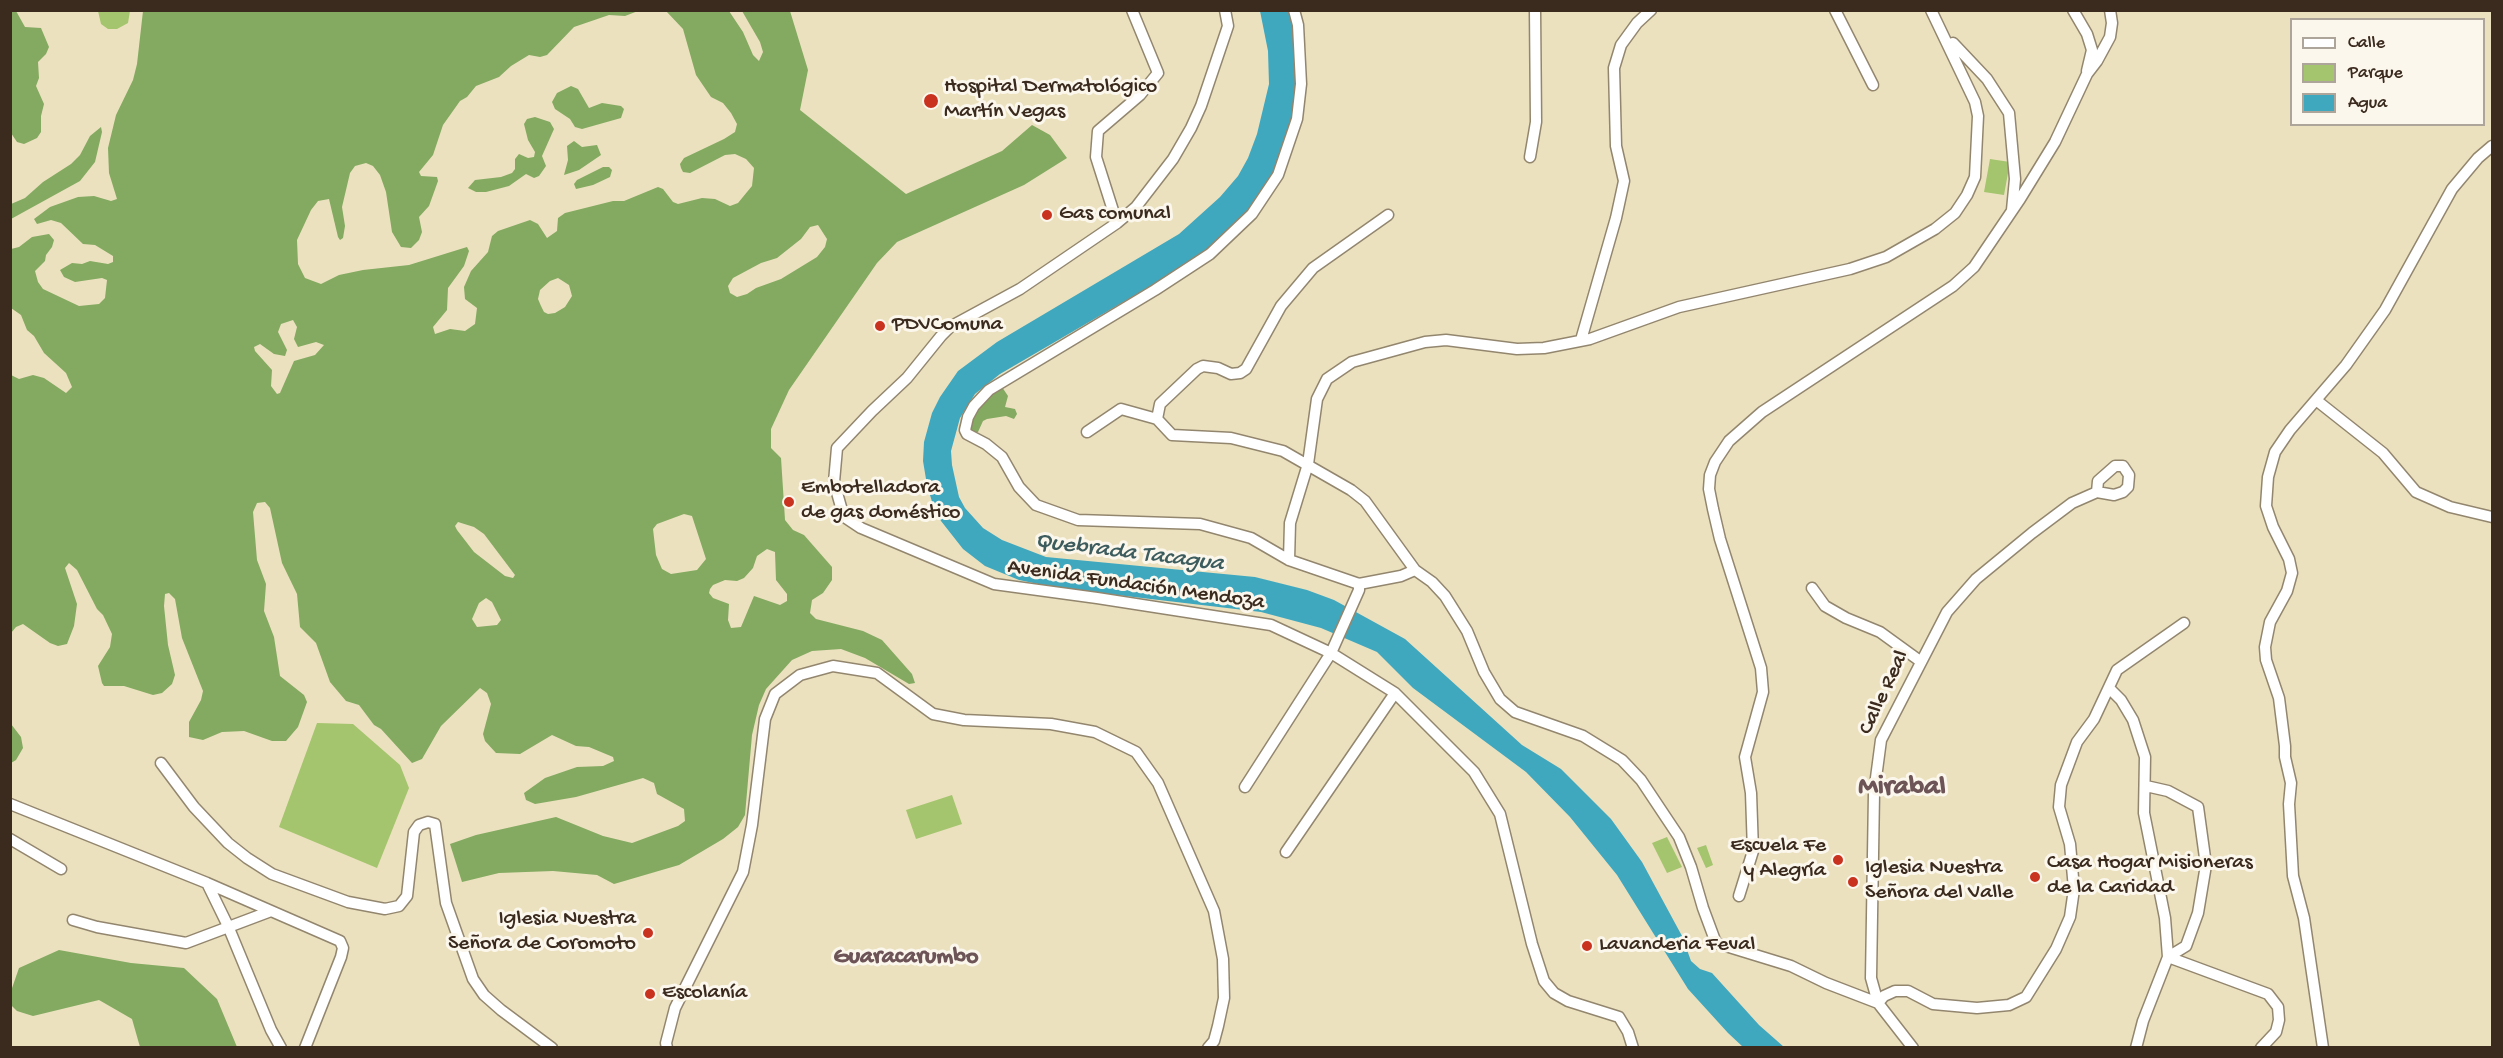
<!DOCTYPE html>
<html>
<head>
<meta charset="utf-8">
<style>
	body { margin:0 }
	#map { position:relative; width:2503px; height:1058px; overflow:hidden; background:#ebe1bf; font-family:"Gochi Hand",sans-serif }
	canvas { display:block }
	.frame { position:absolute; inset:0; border:12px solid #3b2a1e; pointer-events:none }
	.legend { position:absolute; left:2290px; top:18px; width:195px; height:108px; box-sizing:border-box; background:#fbf7ec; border:2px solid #aea59a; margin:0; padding:8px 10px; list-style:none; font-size:18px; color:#3b2a1e }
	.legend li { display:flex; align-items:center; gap:12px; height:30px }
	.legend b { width:30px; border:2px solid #aea59a }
</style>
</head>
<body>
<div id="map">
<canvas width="2503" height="1058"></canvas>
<div class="frame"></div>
<ul class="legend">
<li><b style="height:8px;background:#fff"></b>Calle</li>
<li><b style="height:16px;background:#a4c56d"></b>Parque</li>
<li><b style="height:16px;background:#3fa8bf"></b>Agua</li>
</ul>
</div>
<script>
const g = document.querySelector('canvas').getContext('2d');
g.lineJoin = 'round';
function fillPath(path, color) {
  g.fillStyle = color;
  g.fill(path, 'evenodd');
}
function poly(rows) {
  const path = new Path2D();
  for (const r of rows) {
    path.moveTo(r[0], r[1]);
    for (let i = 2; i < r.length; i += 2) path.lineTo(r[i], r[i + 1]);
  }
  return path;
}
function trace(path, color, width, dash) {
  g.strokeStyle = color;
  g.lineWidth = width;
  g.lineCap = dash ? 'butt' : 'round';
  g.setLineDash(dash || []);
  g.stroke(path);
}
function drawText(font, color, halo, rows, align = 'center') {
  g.font = font + ' "Gochi Hand",sans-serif';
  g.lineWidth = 6;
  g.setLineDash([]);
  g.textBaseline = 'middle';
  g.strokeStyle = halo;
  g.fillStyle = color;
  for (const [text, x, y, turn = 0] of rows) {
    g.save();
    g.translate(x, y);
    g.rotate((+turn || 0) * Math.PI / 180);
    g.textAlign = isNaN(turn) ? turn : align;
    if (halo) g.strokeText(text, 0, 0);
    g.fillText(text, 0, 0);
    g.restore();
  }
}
const green = poly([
	[98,11,130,11,128,23,117,29,108,29,101,24],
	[1990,159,2010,162,2004,195,1984,192],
	[317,723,353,724,400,765,409,788,377,868,279,827],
	[952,795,962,824,916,839,906,810],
	[1667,837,1682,867,1667,873,1652,843],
	[1706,845,1713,865,1706,868,1697,848]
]);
const forest = poly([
	[10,11,16,11,25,27,41,28,49,47,46,54,38,62,39,78,36,86,44,104,41,116,41,132,37,138,24,144,17,142,11,133],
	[143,11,638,11,625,16,609,15,574,27,547,55,540,57,529,55,511,66,499,77,476,86,467,97,460,101,443,125,433,155,419,172,421,176,437,177,438,181,429,206,419,217,422,232,419,240,411,248,401,247,392,232,386,192,380,175,373,166,366,163,355,166,350,173,342,207,345,226,343,238,340,240,338,237,329,199,318,201,311,210,297,240,298,264,305,278,321,284,339,275,363,270,409,265,467,247,469,251,464,266,448,288,447,310,433,327,435,334,450,329,465,331,475,324,477,308,465,299,464,287,471,271,488,252,492,236,498,231,530,220,538,224,547,238,557,231,558,218,565,213,613,201,624,201,658,187,663,189,673,202,678,204,702,198,715,199,730,206,738,203,747,192,752,186,754,168,746,159,735,154,725,155,690,173,683,172,681,168,680,164,684,158,724,139,735,132,737,124,731,113,723,103,711,97,696,75,683,29,666,11,729,11,743,32,753,55,759,61,763,52,760,42,742,11,790,11,808,70,800,110,906,194,1002,151,1032,125,1050,135,1067,158,1024,185,897,242,877,263,789,390,771,429,771,448,781,458,785,520,793,530,804,535,832,567,832,580,823,593,812,600,810,613,816,619,863,631,882,640,912,674,915,683,909,684,865,658,841,649,812,651,792,660,766,689,759,705,752,735,745,815,738,827,723,839,679,865,614,884,597,875,553,871,499,873,462,882,450,844,476,835,556,817,603,836,632,843,678,826,685,821,684,809,657,794,654,783,643,778,576,797,535,804,526,800,524,793,545,778,577,767,603,766,614,761,613,757,589,747,576,746,552,735,520,754,496,753,485,741,483,734,491,704,487,693,480,688,441,726,422,759,412,763,381,729,374,725,359,705,346,701,330,682,316,643,300,627,297,594,282,563,270,508,265,502,257,503,253,512,257,560,266,584,264,611,274,637,280,676,304,695,307,702,298,727,286,741,272,741,244,731,222,732,203,740,189,737,189,722,201,700,203,691,182,638,175,599,169,593,165,594,164,606,168,645,175,675,172,684,162,693,153,695,124,686,104,686,102,683,98,666,110,647,112,634,103,615,97,609,77,570,69,563,65,568,77,604,74,626,67,644,58,646,50,643,23,624,16,627,11,633,11,375,19,379,33,375,44,378,66,393,72,387,66,373,44,353,34,336,27,330,21,315,11,308,11,249,19,247,32,237,49,234,54,240,52,247,46,255,45,261,35,271,38,282,43,289,79,306,99,304,105,298,107,280,102,278,75,282,64,277,60,270,72,263,82,264,90,261,108,264,113,262,113,256,95,245,83,244,61,223,51,220,37,224,34,219,50,207,78,197,94,196,111,201,117,199,109,173,108,148,116,115,133,80,137,64],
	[818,225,827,239,825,247,817,257,781,279,756,288,747,294,737,297,730,293,728,286,733,278,761,263,777,258,801,239,810,227],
	[558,278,569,285,572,296,565,307,555,313,548,314,544,312,541,306,538,299,540,290,550,281],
	[293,320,297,327,294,339,298,347,316,342,324,345,315,355,294,361,280,393,277,394,271,386,272,370,255,351,254,347,260,344,274,354,285,356,287,350,278,332,281,324],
	[684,514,692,516,706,559,697,570,671,574,662,569,656,555,653,529,657,524],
	[458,522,474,527,484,534,515,575,513,578,505,576,474,552,457,530,455,526],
	[767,549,775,552,776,580,787,594,787,601,780,605,754,596,741,627,731,628,728,620,729,604,713,598,709,593,710,589,713,585,725,580,737,581,744,578,753,568,757,556],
	[486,598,492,602,501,620,497,625,477,627,472,619,479,603],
	[571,86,578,89,589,108,602,103,621,106,624,109,621,118,582,129,575,127,570,119,555,109,552,102,557,93],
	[535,117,550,122,554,129,542,156,546,166,539,176,534,178,526,174,509,186,486,192,476,192,468,188,475,180,501,177,512,173,515,169,515,159,519,154,528,158,534,157,535,152,528,140,524,124,527,119],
	[101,127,102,132,95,162,80,181,11,219,11,204,25,198,43,182,71,164,80,155,90,136],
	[574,141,582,147,597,145,601,155,579,170,564,175,568,160,567,146],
	[603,167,609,167,612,170,610,177,593,185,576,189,574,184,577,180],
	[1002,387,1008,396,1005,407,1015,409,1017,414,1014,419,1006,416,987,419,983,421,978,432,972,432,970,426,974,413,985,403,987,396],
	[11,724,21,737,23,748,16,760,11,763],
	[59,950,131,963,184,968,217,999,237,1047,140,1047,132,1019,99,1000,33,1016,17,1011,11,1005,11,991,19,968]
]);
const water = poly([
	[1260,11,1292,11,1298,59,1295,107,1281,159,1269,182,1240,220,1204,255,1000,374,975,394,960,418,951,451,952,465,959,497,965,508,983,528,1002,540,1046,557,1255,577,1307,590,1334,600,1405,639,1522,745,1561,769,1611,819,1642,862,1682,936,1691,961,1700,969,1712,973,1759,1025,1784,1047,1743,1047,1728,1033,1688,989,1617,875,1570,817,1526,772,1413,688,1377,652,1321,628,1261,612,1057,588,1019,580,985,566,963,549,941,521,933,505,927,485,923,461,924,442,932,413,940,397,958,371,997,342,1179,234,1220,197,1238,176,1248,158,1257,134,1269,84,1268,51]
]);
const street = poly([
	[1225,10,1228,26,1201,106,1191,128,1173,159,1136,207,1117,223,1020,289,950,327,941,336,907,378,872,411,837,448,834,482,841,507,846,518,861,528,994,584,1097,598,1271,625,1331,653,1395,693,1474,772,1500,814,1532,944,1544,981,1554,993,1568,1001,1619,1017,1628,1032,1633,1048],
	[1294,10,1298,25,1301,84,1297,119,1278,175,1252,214,1210,254,1155,290,989,390,974,406,968,417,965,430,967,434,986,444,1002,457,1019,487,1036,505,1078,520,1200,524,1251,538,1289,560,1359,584,1401,576,1415,570,1432,582,1445,596,1467,631,1484,672,1500,699,1515,712,1583,736,1622,760,1641,780,1679,837,1691,867,1703,908,1716,943,1791,966,1826,983,1878,1003,1884,996,1895,991,1908,991,1933,1004,1977,1008,2009,1005,2026,997,2056,949,2070,917,2074,889,2070,844,2059,807,2061,785,2077,742,2094,719,2117,670,2184,623],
	[1835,10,1873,85],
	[2073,10,2087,34,2092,50,2087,71],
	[1953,43,1987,79,2009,113,2015,179,2012,210],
	[1530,157,1536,122,1535,10],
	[1117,223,1096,157,1098,131,1140,95,1158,73,1132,10],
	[1581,340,1616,218,1624,181,1616,146,1614,68,1621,45,1637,23,1651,10],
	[2316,400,2383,453,2416,492,2450,507,2492,517],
	[1157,419,1160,404,1197,369,1203,366,1218,368,1231,374,1240,373,1246,369,1281,306,1313,268,1388,215],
	[1087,432,1121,409,1157,419,1172,435,1231,438,1283,451,1351,490,1365,501,1415,570],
	[2115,466,2123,466,2129,475,2128,487,2123,492,2114,495,2097,492,2098,481,2115,466],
	[1289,560,1290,523,1308,464,1317,399,1327,379,1352,362,1425,342,1446,340,1517,349,1544,348,1590,339,1679,307,1850,269,1886,257,1935,229,1955,213,1967,195,1975,177,1978,116,1975,102,1931,10],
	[1812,588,1825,606,1846,618,1880,632,1920,661],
	[2110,689,2121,700,2133,720,2145,757,2144,813,2165,918,2168,957,2268,994,2278,1007,2279,1020,2276,1032,2261,1048],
	[161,763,194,807,228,843,247,858,272,874,348,902,385,909,399,906,407,896,414,832,419,825,428,822,435,824,446,903,473,979,484,995,501,1010,552,1048],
	[1245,787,1331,653,1359,590,1359,584],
	[10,804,207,883,340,941,343,948,341,957,305,1048],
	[10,839,61,869],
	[1286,852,1395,693],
	[207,883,228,926,271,1030,281,1048],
	[1739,896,1753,851,1751,793,1745,757,1763,692,1761,668,1720,539,1713,509,1709,489,1710,475,1715,462,1729,441,1762,412,1953,286,1974,267,2020,199,2055,142,2087,74,2097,61,2110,37,2112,23,2110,10],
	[73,920,97,927,186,943,271,911],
	[667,1048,666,1043,675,1008,743,872,752,825,765,719,775,694,800,675,833,666,877,673,933,714,964,720,1051,724,1095,732,1136,752,1158,783,1214,911,1223,959,1224,998,1218,1026,1214,1041,1208,1048],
	[1913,1048,1878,1003,1871,978,1874,793,1881,740,1947,612,1976,579,2032,533,2072,503,2097,492],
	[2136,1048,2143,1021,2168,957,2186,946,2198,913,2206,865,2198,807,2168,791,2146,786],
	[2323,1048,2304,918,2293,876,2289,804,2291,783,2285,757,2285,746,2279,698,2266,660,2265,647,2270,622,2287,591,2292,573,2289,559,2273,527,2266,506,2268,477,2275,452,2290,430,2346,365,2385,310,2452,189,2478,158,2492,146]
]);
const markers = [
	[931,101,8,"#c8321e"],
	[1047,215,6,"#c8321e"],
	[880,326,6,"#c8321e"],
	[789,502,6,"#c8321e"],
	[1838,860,6,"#c8321e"],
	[2035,877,6,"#c8321e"],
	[1853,882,6,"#c8321e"],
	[648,933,6,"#c8321e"],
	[1587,946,6,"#c8321e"],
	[650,994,6,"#c8321e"]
];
const poiNames = [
	["Hospital Dermatológico",944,88],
	["Martín Vegas",944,113],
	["Gas comunal",1059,215],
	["PDVComuna",892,326],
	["Embotelladora",801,489],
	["de gas doméstico",801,514],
	["Escuela Fe",1826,847,"right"],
	["y Alegría",1826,872,"right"],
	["Casa Hogar Misioneras",2047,864],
	["de la Caridad",2047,889],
	["Iglesia Nuestra",1865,869],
	["Señora del Valle",1865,894],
	["Iglesia Nuestra",636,920,"right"],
	["Señora de Coromoto",636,945,"right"],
	["Lavanderia Feval",1599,946],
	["Escolanía",662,994]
];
const streetNames = [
	["Avenida Fundación Mendoza",1136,586,8],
	["Calle Real",1885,693,-65]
];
const waterNames = [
	["Quebrada Tacagua",1129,554,7]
];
const neighbourhoodNames = [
	["Guaracarumbo",906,958]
];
const districtNames = [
	["Mirabal",1902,789]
];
fillPath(green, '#a4c56d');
fillPath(forest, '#83aa60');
fillPath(water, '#3fa8bf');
trace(street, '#93866e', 13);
trace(street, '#fff', 10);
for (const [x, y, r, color] of markers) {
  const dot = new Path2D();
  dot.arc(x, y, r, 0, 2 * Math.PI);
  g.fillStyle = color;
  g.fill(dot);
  trace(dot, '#fbf7ec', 2);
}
drawText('22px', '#3b2a1e', '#fbf7ec', poiNames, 'left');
drawText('22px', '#3b2a1e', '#fbf7ec', streetNames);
drawText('italic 24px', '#3d5c5e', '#fbf7ec', waterNames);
drawText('bold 24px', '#6d5457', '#fbf7ec', neighbourhoodNames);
drawText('bold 28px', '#6d5457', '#fbf7ec', districtNames);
</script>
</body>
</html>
